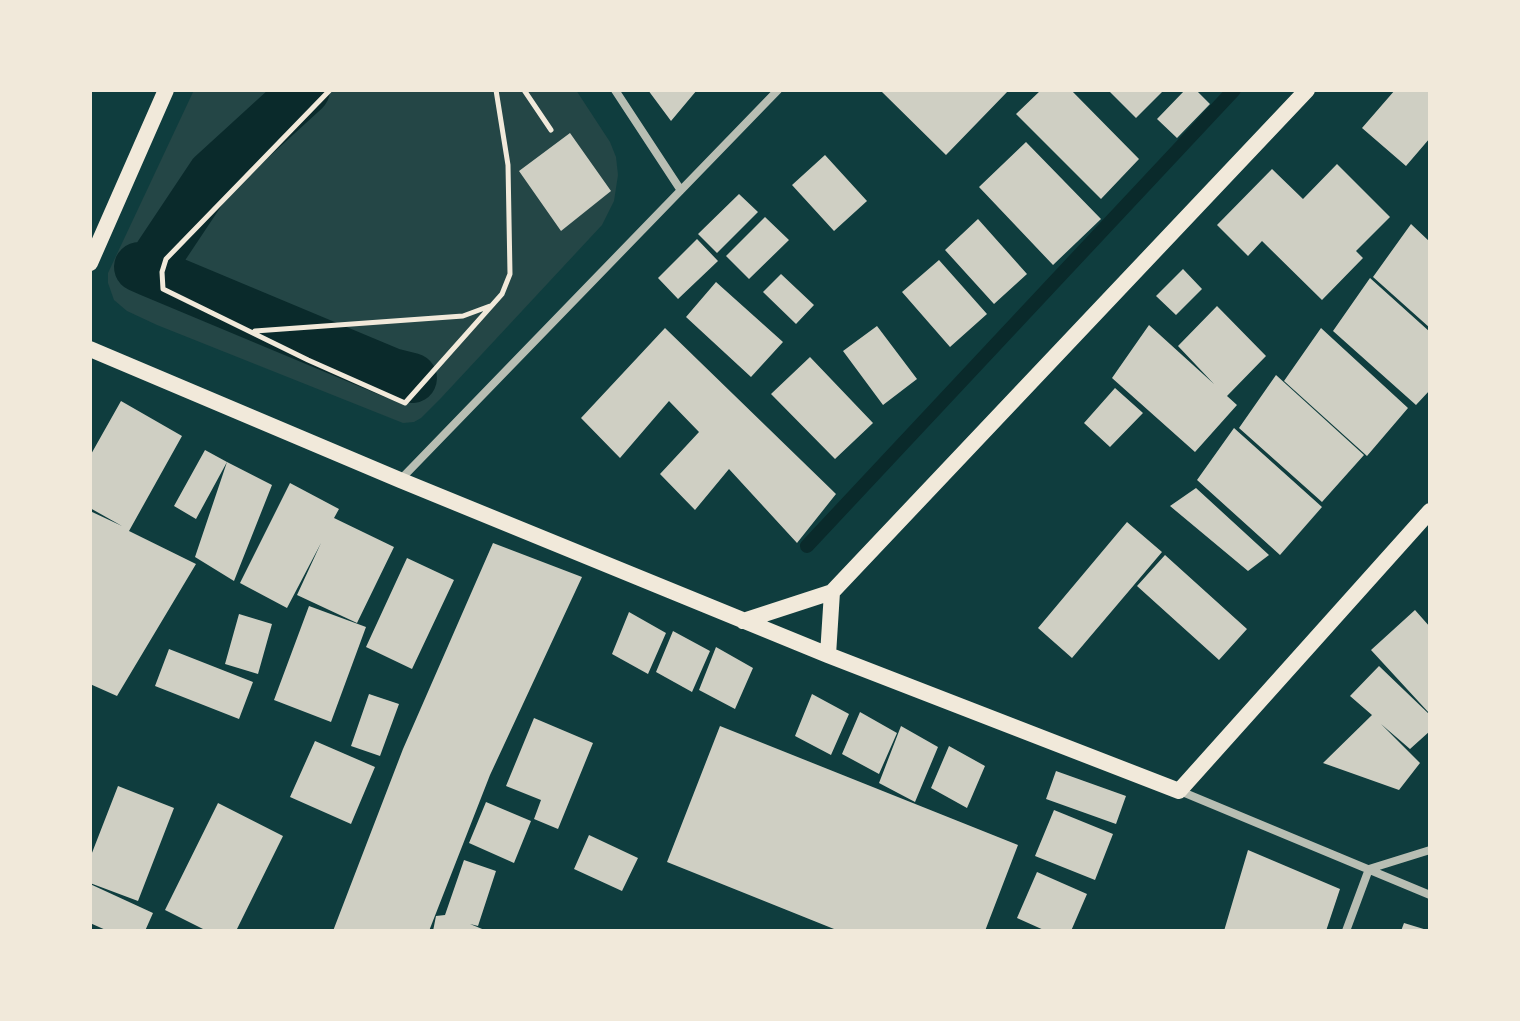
<!DOCTYPE html>
<html>
<head>
<meta charset="utf-8">
<style>
	body { margin:0 }
	#map { position:relative; width:1520px; height:1021px; overflow:hidden; background:#0f3d3e; font-family:"Sofia Sans Condensed",sans-serif }
	canvas { display:block }
	.frame { position:absolute; inset:0; border:92px solid #f1e9da; pointer-events:none }
</style>
</head>
<body>
<div id="map">
<canvas width="1520" height="1021"></canvas>
<div class="frame"></div>
</div>
<script>
const g = document.querySelector('canvas').getContext('2d');
g.lineJoin = 'round';
function fillPath(path, color) {
  g.fillStyle = color;
  g.fill(path, 'evenodd');
}
function poly(rows) {
  const path = new Path2D();
  for (const r of rows) {
    path.moveTo(r[0], r[1]);
    for (let i = 2; i < r.length; i += 2) path.lineTo(r[i], r[i + 1]);
  }
  return path;
}
function trace(path, color, width, dash) {
  g.strokeStyle = color;
  g.lineWidth = width;
  g.lineCap = dash ? 'butt' : 'round';
  g.setLineDash(dash || []);
  g.stroke(path);
}
const green = poly([
	[194,90,576,90,610,142,616,157,618,175,614,201,602,225,441,398,421,418,414,422,403,423,157,325,127,311,114,300,108,283,108,273]
]);
const stream = poly([
	[807,546,1234,90]
]);
const canal = poly([
	[139,267,148,271,212,175,305,90],
	[148,271,392,373,412,378]
]);
const building = poly([
	[648,90,697,90,671,121],
	[884,90,1009,90,946,155,882,92],
	[1041,90,1071,90,1139,159,1101,199,1016,114],
	[1108,90,1164,90,1136,118],
	[1185,90,1196,90,1210,104,1177,138,1157,119],
	[1395,90,1430,90,1430,138,1406,166,1362,128],
	[570,133,611,191,561,231,519,171],
	[1026,142,1101,219,1053,265,979,187],
	[825,155,867,201,834,231,792,185],
	[1337,164,1390,217,1356,251,1363,258,1322,300,1262,241,1248,256,1217,225,1272,169,1303,199],
	[739,194,758,212,717,253,698,234],
	[765,217,789,240,749,279,726,256],
	[978,219,1027,274,994,304,945,250],
	[1411,224,1430,242,1430,328,1373,277],
	[697,239,718,261,678,299,658,278],
	[939,260,987,314,950,347,902,292],
	[1183,269,1202,289,1176,315,1156,296],
	[781,274,814,305,796,324,763,292],
	[1370,278,1430,332,1430,390,1416,405,1333,331],
	[716,282,783,342,751,377,686,317],
	[1217,306,1266,356,1227,396,1237,405,1195,452,1112,378,1149,325,1214,384,1178,346],
	[877,326,917,379,883,405,843,351],
	[665,328,836,494,797,543,729,469,695,510,660,474,699,432,669,401,620,458,581,418],
	[1321,328,1408,408,1367,456,1284,381],
	[810,357,873,423,835,459,771,394],
	[1276,375,1364,455,1322,502,1239,428],
	[1115,388,1143,413,1110,447,1084,423],
	[121,401,182,436,129,531,196,564,117,696,90,684,90,511,122,526,90,508,90,456],
	[1234,428,1322,507,1280,555,1197,480],
	[205,450,227,462,196,519,174,506],
	[227,462,272,485,234,581,195,557],
	[290,483,339,509,334,518,394,547,357,623,297,595,321,543,287,608,240,583],
	[1196,488,1269,555,1248,571,1170,506],
	[1127,522,1162,552,1072,658,1038,628],
	[493,543,582,577,490,775,429,931,333,931,403,749],
	[1165,555,1247,629,1219,660,1137,586],
	[407,558,454,580,412,669,366,647],
	[309,606,366,627,331,722,274,700],
	[1415,610,1430,627,1430,714,1371,650],
	[629,612,666,633,648,674,612,654],
	[239,614,272,624,258,674,225,664],
	[673,631,710,651,692,692,656,672],
	[716,647,753,668,735,709,699,690],
	[169,649,253,682,239,719,155,686],
	[1379,666,1430,715,1430,731,1410,749,1381,724,1420,763,1399,790,1323,763,1372,715,1350,696],
	[369,694,399,704,380,756,351,746],
	[812,694,849,714,831,755,795,736],
	[860,712,897,733,879,774,842,754],
	[534,718,593,743,558,829,534,819,541,800,506,786],
	[720,726,1018,845,985,931,839,931,667,862],
	[901,726,938,747,915,802,879,783],
	[315,741,375,767,351,824,290,797],
	[949,746,985,766,967,808,931,788],
	[1056,771,1126,796,1116,824,1046,799],
	[118,786,174,808,138,901,90,883,90,858],
	[486,802,531,821,514,863,469,843],
	[218,803,283,836,236,931,207,931,165,910],
	[1054,810,1113,834,1095,880,1035,856],
	[589,835,638,858,622,891,574,869],
	[1248,850,1340,889,1326,931,1224,931],
	[464,860,496,871,478,926,470,924,487,931,433,931,436,916,445,915],
	[1037,872,1087,894,1071,931,1046,931,1017,918],
	[90,884,153,913,145,931,108,931,90,923],
	[1404,923,1427,930,1427,931,1401,931]
]);
const path = poly([
	[330,90,166,259,162,272,163,289,308,360,405,403,502,294,510,274,508,165,496,90],
	[524,90,551,130],
	[255,331,463,316,490,306]
]);
const minor = poly([
	[615,90,680,189],
	[400,480,778,90],
	[1180,791,1430,895],
	[1346,931,1369,869,1430,850]
]);
const secondary = poly([
	[90,263,166,90],
	[90,349,400,480,828,655,1179,791,1430,511],
	[743,621,832,592,1307,90],
	[828,655,832,592]
]);
fillPath(green, '#244646');
trace(stream, '#0a2a2b', 14);
trace(canal, '#0a2a2b', 50);
fillPath(building, '#cfcfc3');
trace(path, '#f1e9da', 5);
trace(minor, '#b8beb3', 8);
trace(secondary, '#f1e9da', 16);
</script>
</body>
</html>
